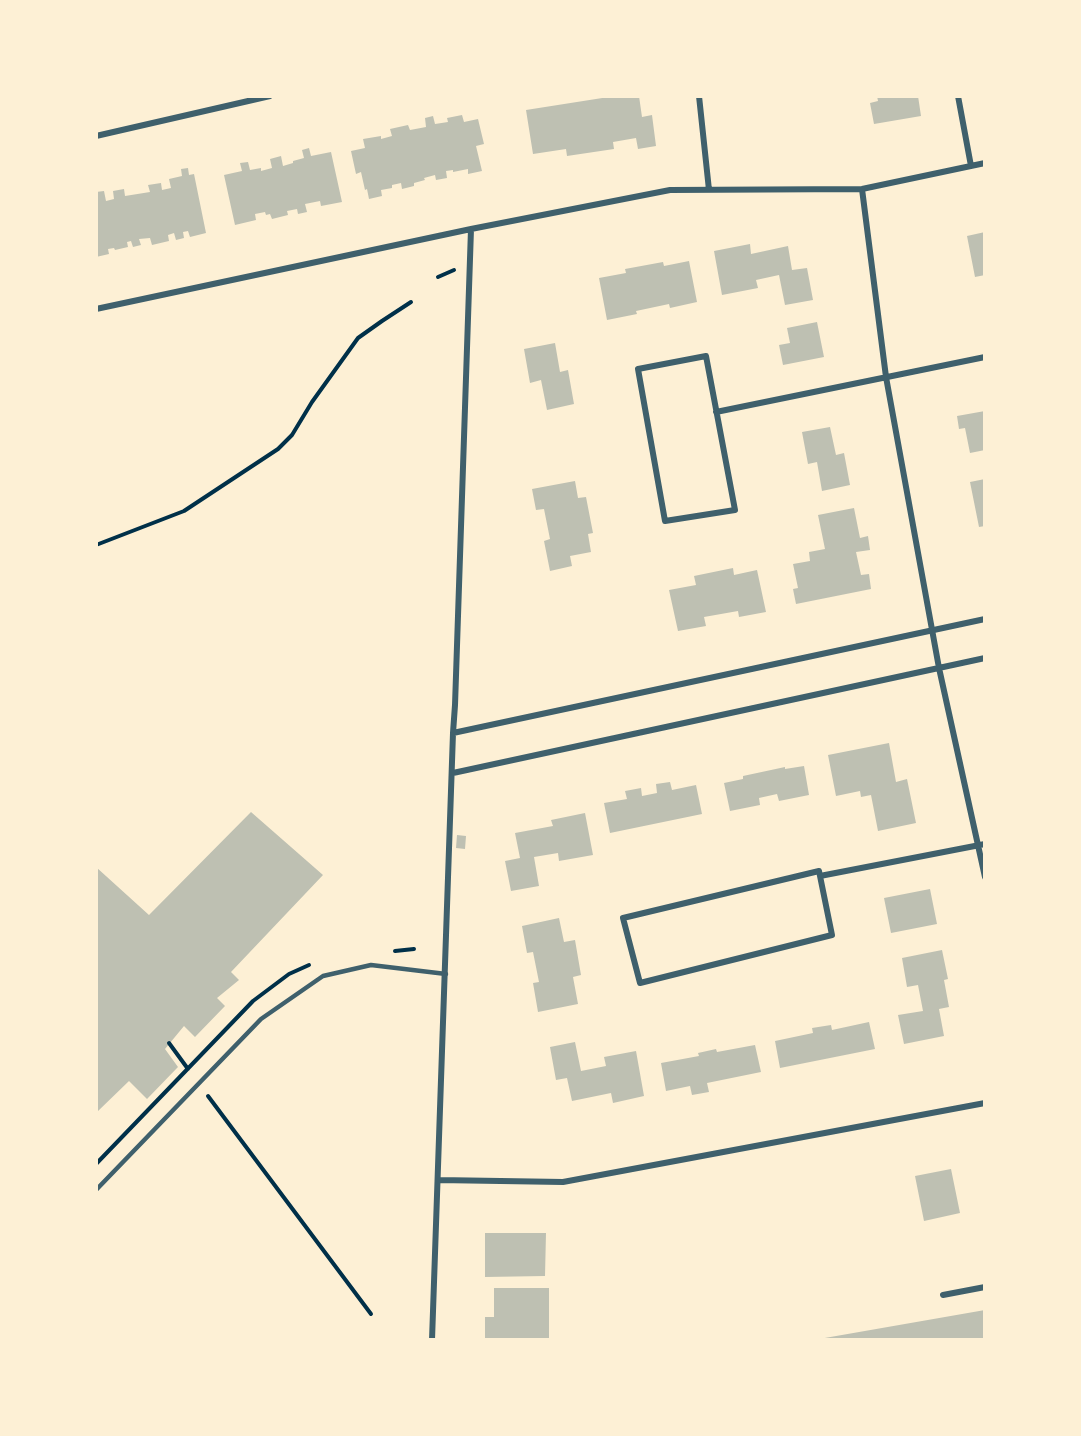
<!DOCTYPE html>
<html>
<head>
<meta charset="utf-8">
<style>
	body { margin:0 }
	#map { position:relative; width:1081px; height:1436px; overflow:hidden; background:#fdf0d5; font-family:Helvetica,sans-serif }
	canvas { display:block }
	.frame { position:absolute; inset:0; border:98px solid #fdf0d5; pointer-events:none }
</style>
</head>
<body>
<div id="map">
<canvas width="1081" height="1436"></canvas>
<div class="frame"></div>
</div>
<script>
const g = document.querySelector('canvas').getContext('2d');
g.lineJoin = 'round';
function fillPath(path, color) {
  g.fillStyle = color;
  g.fill(path, 'evenodd');
}
function poly(rows) {
  const path = new Path2D();
  for (const r of rows) {
    path.moveTo(r[0], r[1]);
    for (let i = 2; i < r.length; i += 2) path.lineTo(r[i], r[i + 1]);
  }
  return path;
}
function trace(path, color, width, dash) {
  g.strokeStyle = color;
  g.lineWidth = width;
  g.lineCap = dash ? 'butt' : 'round';
  g.setLineDash(dash || []);
  g.stroke(path);
}
const building = poly([
	[615,96,639,96,642,117,652,115,656,146,638,149,636,138,613,142,614,149,567,156,566,149,533,154,526,110],
	[877,96,918,96,921,116,874,124,870,103,878,101],
	[462,115,464,122,478,119,484,144,476,146,482,171,468,174,468,169,453,172,453,170,446,171,447,178,436,180,435,175,424,178,425,180,414,183,414,186,402,189,401,183,392,185,392,188,381,190,382,196,369,199,367,189,365,190,361,172,356,174,351,151,365,148,363,139,381,136,381,139,392,136,390,129,408,125,410,130,426,127,425,118,433,116,435,124,448,122,447,118],
	[309,148,311,156,331,152,342,202,321,206,320,201,305,204,307,212,298,214,297,209,287,211,288,215,272,219,270,214,266,215,265,212,255,214,256,220,235,225,224,175,242,171,240,163,248,162,250,170,261,168,261,171,272,168,270,159,281,156,283,166,293,163,293,161,304,158,302,150],
	[188,168,189,175,194,174,206,233,190,237,188,231,183,232,184,238,176,240,174,233,168,235,169,241,152,245,150,238,139,239,141,245,133,247,131,241,127,242,128,247,115,250,114,248,108,249,109,254,96,257,96,192,104,191,106,201,114,199,113,191,124,189,125,196,150,192,148,185,161,183,162,190,171,188,169,179,182,176,181,169],
	[985,232,985,275,975,277,967,236],
	[750,244,751,254,788,246,792,270,807,268,813,300,785,305,779,275,756,280,758,288,722,295,714,251],
	[689,261,697,302,670,308,669,304,636,311,637,314,607,320,599,278,626,273,625,269,663,262,664,266],
	[817,322,824,357,783,365,779,345,790,343,787,328],
	[555,343,560,372,568,370,574,404,547,410,541,380,530,383,524,349],
	[985,411,985,450,970,453,965,428,959,429,957,416],
	[830,427,836,455,844,453,850,485,822,491,817,462,808,464,802,432],
	[985,479,985,526,979,527,970,482],
	[575,481,578,498,586,497,593,533,588,534,591,552,570,556,572,566,550,571,544,541,550,539,544,509,536,510,532,489],
	[854,508,860,538,868,536,870,550,856,552,861,575,869,574,871,589,796,604,793,589,798,588,793,564,810,561,809,552,825,549,818,515],
	[733,568,734,575,757,570,766,612,739,617,738,611,704,617,706,626,678,631,669,590,696,585,694,576],
	[889,743,896,782,907,779,916,823,878,831,871,795,861,797,860,791,836,796,828,755],
	[804,766,809,795,779,801,777,794,759,798,760,805,730,811,724,783,743,779,743,776,785,767,785,769],
	[670,782,672,790,696,785,702,814,610,833,604,803,627,799,625,791,641,788,642,796,657,793,656,784],
	[251,812,323,875,231,972,239,980,217,998,225,1006,195,1037,184,1026,165,1049,178,1067,147,1099,129,1081,96,1113,96,867,149,915],
	[585,813,593,855,559,861,558,853,534,857,539,886,511,891,505,861,520,858,515,833,553,826,551,820],
	[457,835,466,836,465,849,456,848],
	[930,889,937,924,891,933,884,898],
	[559,918,564,942,575,940,581,975,573,977,578,1004,538,1012,533,983,539,982,533,952,527,953,522,926],
	[942,950,948,979,944,980,949,1007,939,1009,944,1036,904,1044,898,1015,923,1011,918,985,907,987,902,958],
	[869,1022,875,1049,780,1068,775,1041,813,1033,812,1028,831,1025,832,1030],
	[575,1042,581,1071,606,1066,604,1057,636,1051,644,1096,613,1103,611,1093,572,1101,567,1078,556,1080,550,1047],
	[755,1045,761,1072,707,1083,709,1092,692,1095,690,1086,666,1091,661,1063,699,1056,698,1053,716,1049,717,1052],
	[951,1169,960,1213,924,1221,915,1176],
	[485,1233,546,1233,545,1276,485,1277],
	[494,1288,549,1288,549,1340,485,1340,485,1317,494,1317],
	[985,1310,985,1340,819,1340,819,1339]
]);
const path = poly([
	[438,277,454,270],
	[96,545,184,511,278,449,292,435,312,402,358,338,382,321,411,302],
	[395,951,414,949],
	[169,1043,188,1069],
	[208,1096,371,1314],
	[96,1164,253,1001,289,974,309,965]
]);
const service = poly([
	[96,1190,261,1019,323,976,371,965,446,974]
]);
const minor = poly([
	[699,96,709,190],
	[958,96,971,166],
	[96,136,270,96],
	[862,189,886,377,939,668,985,877],
	[96,309,471,229,670,190,862,189,985,163],
	[706,356,735,510,665,521,638,369,706,356],
	[716,412,985,357],
	[453,733,985,619],
	[453,773,985,658],
	[820,876,832,935,640,983,623,918,819,871,820,876,985,844],
	[438,1180,563,1182,985,1103],
	[943,1295,985,1287],
	[432,1340,453,733,455,705,471,229]
]);
fillPath(building, '#bec0b2');
trace(path, '#003049', 4);
trace(service, '#3f606c', 4.5);
trace(minor, '#3f606c', 6);
</script>
</body>
</html>
